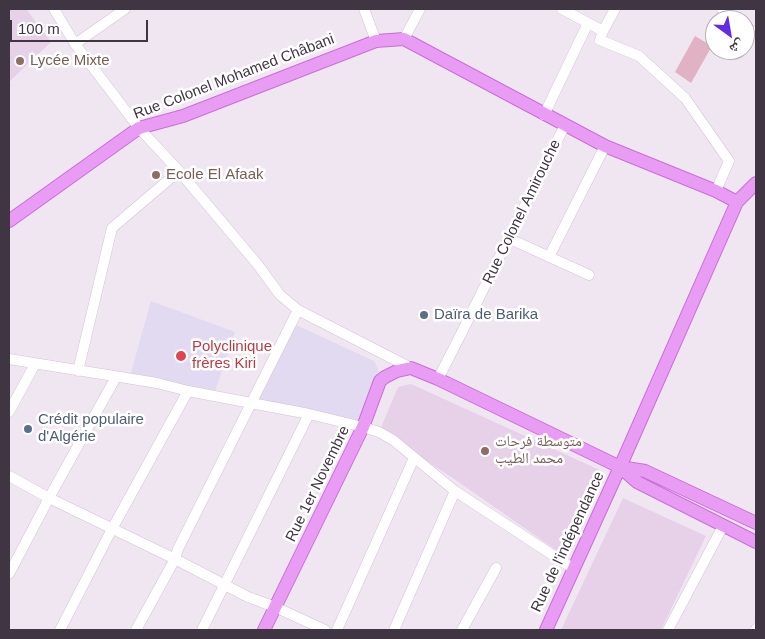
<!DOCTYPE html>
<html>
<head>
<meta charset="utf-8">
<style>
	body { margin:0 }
	#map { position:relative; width:765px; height:639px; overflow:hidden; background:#efe6f1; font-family:Helvetica,"Noto Naskh Arabic",sans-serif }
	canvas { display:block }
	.frame { position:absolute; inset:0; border:10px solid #403643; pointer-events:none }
	.north { position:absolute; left:705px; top:10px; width:50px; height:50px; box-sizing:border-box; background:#fff; border:1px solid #b3afb4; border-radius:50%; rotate:148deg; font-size:14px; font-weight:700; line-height:20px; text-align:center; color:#403643 }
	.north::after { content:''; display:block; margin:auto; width:18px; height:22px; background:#652ae4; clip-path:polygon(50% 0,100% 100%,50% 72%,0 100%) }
	.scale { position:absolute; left:10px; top:20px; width:138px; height:22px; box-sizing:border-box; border:2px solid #403643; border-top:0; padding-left:6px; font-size:15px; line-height:18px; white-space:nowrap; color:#403643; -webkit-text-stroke:4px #fff; paint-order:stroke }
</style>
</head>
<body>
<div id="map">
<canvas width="765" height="639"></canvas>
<div class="frame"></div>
<div class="north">ش</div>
<div class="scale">100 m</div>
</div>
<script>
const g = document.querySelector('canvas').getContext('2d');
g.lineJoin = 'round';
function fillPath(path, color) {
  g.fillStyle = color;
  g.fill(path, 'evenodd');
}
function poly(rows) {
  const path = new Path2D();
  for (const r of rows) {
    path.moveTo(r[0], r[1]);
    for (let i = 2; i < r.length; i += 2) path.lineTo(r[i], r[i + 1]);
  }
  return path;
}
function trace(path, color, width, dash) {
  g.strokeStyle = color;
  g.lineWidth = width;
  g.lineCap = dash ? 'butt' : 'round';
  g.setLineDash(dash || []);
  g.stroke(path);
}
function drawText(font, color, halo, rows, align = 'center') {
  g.font = font + ' Helvetica,"Noto Naskh Arabic",sans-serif';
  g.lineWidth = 5;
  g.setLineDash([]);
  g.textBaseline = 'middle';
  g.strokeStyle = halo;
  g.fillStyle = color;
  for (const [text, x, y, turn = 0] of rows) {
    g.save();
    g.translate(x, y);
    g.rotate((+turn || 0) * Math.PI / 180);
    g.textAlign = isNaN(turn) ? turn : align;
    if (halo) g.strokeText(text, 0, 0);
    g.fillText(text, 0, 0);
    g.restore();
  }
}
const education = poly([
	[9,9,22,9,27,10,51,42,9,82],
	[411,384,604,472,566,557,457,481,380,430,398,387],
	[623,498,706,536,661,630,561,630]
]);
const medical = poly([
	[151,301,235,332,214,394,129,380],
	[296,325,374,361,378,369,379,374,357,423,257,401]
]);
const green = poly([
	[695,36,712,46,691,83,675,72]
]);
const minor = poly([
	[54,9,75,44,139,128,179,171,258,265,280,295,298,310,411,368],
	[364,9,376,41],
	[722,9,738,20],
	[588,23,603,31,600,40,639,56,685,98,729,161,716,191],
	[745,26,756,34],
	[603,31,615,9],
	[404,39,420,9],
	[75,44,125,9],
	[544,115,588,23,562,9],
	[508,238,589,275],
	[549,257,605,146],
	[9,359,157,383,188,391,309,414,363,427,379,432,393,440,455,491,574,569],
	[78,371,112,228,179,171],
	[438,379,461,334,565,125],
	[9,412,35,364],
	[9,476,49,498,175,559,248,597,275,607,325,630],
	[9,574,49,498,116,377],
	[60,630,112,529,188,391],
	[136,630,175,559,178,549,298,310],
	[202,630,309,414],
	[337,630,414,458],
	[394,630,455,491],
	[462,630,496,568],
	[668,630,723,526],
	[756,630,756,629]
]);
const major = poly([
	[9,221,139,128,183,116,376,41,404,39,605,146,716,191,737,202],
	[620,467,637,482,756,542],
	[264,630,363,427,380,381,385,377,397,371,411,368,438,379,620,467,645,471,756,523],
	[546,630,620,467,737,202,756,183]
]);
const markers = [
	[20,61,5,"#8d6e63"],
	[156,175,5,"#8d6e63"],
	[424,315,5,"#5c6f8a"],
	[181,356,6,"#e0444e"],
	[28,429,5,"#5c6f8a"],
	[485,451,5,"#8d6e63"]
];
const educationNames = [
	["Lycée Mixte",30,61],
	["Ecole El Afaak",166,175],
	["متوسطة فرحات",495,442],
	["محمد الطيب",495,459]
];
const streetNames = [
	["Rue Colonel Mohamed Châbani",234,77,-21],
	["Rue Colonel Amirouche",522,212,-64],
	["Rue 1er Novembre",318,484,-64],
	["Rue de l'indépendance",568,542,-65]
];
const serviceNames = [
	["Daïra de Barika",434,315],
	["Crédit populaire",38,420],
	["d'Algérie",38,437]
];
const healthNames = [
	["Polyclinique",192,347],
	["frères Kiri",192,364]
];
fillPath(education, '#e6d1e9');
fillPath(medical, '#e1daf0');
fillPath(green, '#e1b2c4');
trace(minor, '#d3c3d6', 11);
trace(major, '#c96ed7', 14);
trace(minor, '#fff', 10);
trace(major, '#e99cf4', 12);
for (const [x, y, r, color] of markers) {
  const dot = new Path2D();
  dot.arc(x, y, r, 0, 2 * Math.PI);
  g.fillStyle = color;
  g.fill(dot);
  trace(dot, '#fff', 2);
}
drawText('15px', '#785e54', '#fff', educationNames, 'left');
drawText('15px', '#403643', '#fff', streetNames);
drawText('15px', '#4e5e75', '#fff', serviceNames, 'left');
drawText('15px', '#be3a42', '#fff', healthNames, 'left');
</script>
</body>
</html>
